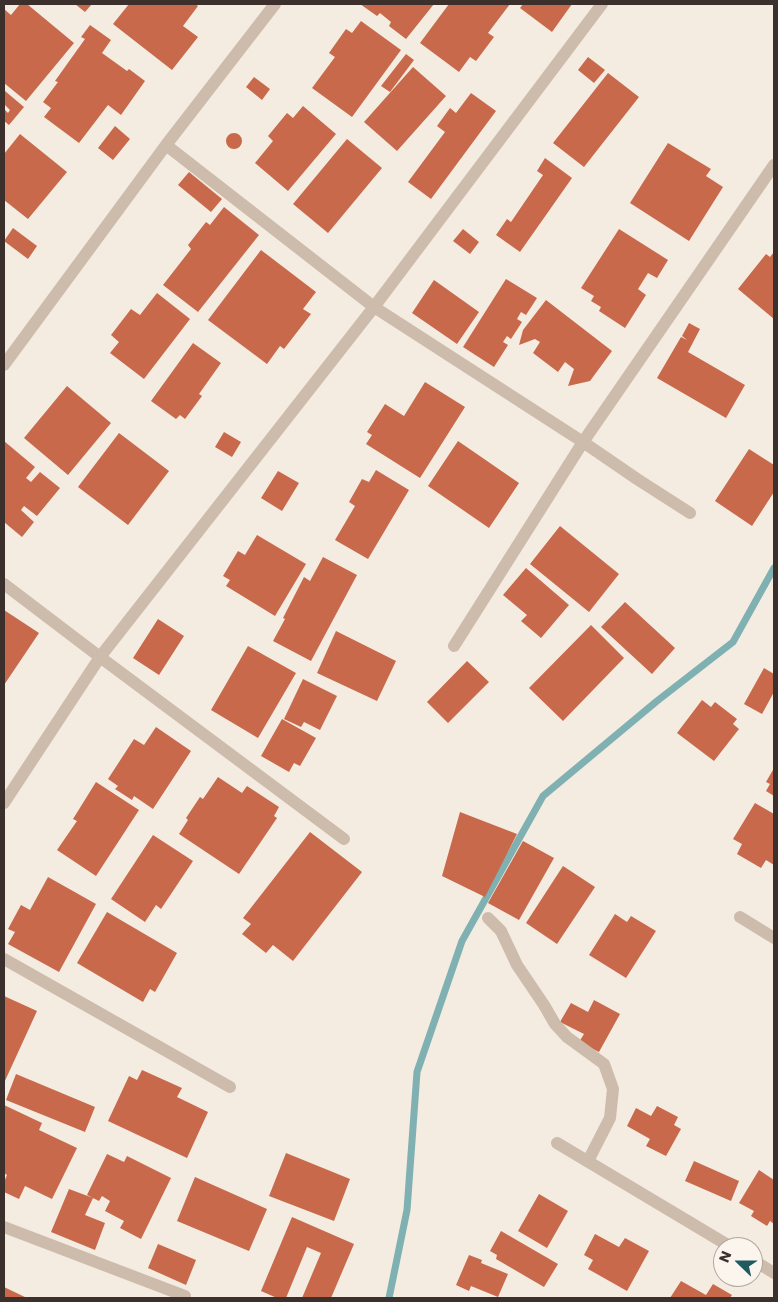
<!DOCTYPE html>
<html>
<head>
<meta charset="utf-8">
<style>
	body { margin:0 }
	#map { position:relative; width:778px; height:1302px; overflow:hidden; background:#f4ebe1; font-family:Poppins,sans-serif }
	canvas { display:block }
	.frame { position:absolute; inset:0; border:5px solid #3b302b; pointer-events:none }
	.north { position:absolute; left:713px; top:1237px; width:50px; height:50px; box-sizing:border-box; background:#fbf5ee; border:1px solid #aea6a0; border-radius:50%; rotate:292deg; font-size:14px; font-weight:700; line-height:20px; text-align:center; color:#3b302b }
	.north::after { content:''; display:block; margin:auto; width:18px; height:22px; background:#1f5a5e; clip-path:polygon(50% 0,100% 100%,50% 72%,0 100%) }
</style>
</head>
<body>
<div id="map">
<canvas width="778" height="1302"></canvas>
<div class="frame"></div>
<div class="north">N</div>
</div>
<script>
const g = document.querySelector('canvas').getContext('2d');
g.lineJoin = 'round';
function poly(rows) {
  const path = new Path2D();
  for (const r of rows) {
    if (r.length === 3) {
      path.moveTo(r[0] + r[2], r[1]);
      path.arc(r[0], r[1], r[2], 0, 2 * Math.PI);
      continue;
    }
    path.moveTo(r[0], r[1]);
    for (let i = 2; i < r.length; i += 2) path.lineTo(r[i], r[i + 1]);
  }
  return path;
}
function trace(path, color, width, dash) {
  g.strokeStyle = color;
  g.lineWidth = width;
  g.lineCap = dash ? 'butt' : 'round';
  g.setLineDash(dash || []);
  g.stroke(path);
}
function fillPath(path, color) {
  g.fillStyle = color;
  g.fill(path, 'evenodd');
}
const stream = poly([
	[389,1298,407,1210,417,1072,462,941,543,796,657,701,733,642,774,568]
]);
const building = poly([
	[20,4,27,4,74,43,26,101,4,83,4,9,11,15],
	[75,4,92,4,85,12],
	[129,4,195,4,198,6,183,26,198,37,172,70,113,24],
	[360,4,434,4,406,39,389,26,391,22,380,13,377,16],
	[449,4,510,4,488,33,494,37,476,61,470,57,459,72,420,43],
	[523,4,572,4,552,32,520,8],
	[361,21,401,50,352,117,312,88,335,57,329,53,346,29,352,33],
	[90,25,111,40,102,53,127,71,129,69,145,81,121,115,108,105,79,143,44,117,51,108,43,102,58,82,55,81,85,39,81,37],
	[406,54,414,60,390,92,381,86],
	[588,57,605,70,594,83,578,70],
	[413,67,446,96,397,151,364,122],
	[608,73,639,97,584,167,553,143],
	[254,77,270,89,262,100,246,87],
	[5,91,24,107,9,125,4,121,4,109,8,113,10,110,4,104,4,93],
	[471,93,496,111,431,199,408,182,445,132,437,126,450,108,456,113],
	[303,106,336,134,288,191,255,163,273,141,268,136,287,113,293,118],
	[115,126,130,139,113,160,98,148],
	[234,141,8],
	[20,134,67,172,28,219,4,200,4,154],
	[347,139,382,168,328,233,293,204],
	[668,143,711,169,706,176,723,187,689,241,630,203],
	[545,158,572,178,520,252,496,235,507,219,511,222,543,175,537,171],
	[189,172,222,199,211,212,178,185],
	[224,207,259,235,198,312,163,285,191,249,188,245,206,222,210,225],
	[13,228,37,246,28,259,4,241],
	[463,229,479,242,470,254,453,241],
	[619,229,668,260,657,278,648,273,638,289,646,295,625,328,599,311,601,307,591,301,594,296,581,288],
	[261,250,316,292,303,309,311,314,284,349,280,346,267,364,208,320],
	[774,252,774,319,738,289,766,254,770,257],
	[506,279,537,298,526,315,521,312,517,319,522,322,511,339,507,336,503,342,508,345,494,367,463,347],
	[434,280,479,312,457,344,412,313],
	[157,293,190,319,144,379,110,353,119,342,111,335,131,309,140,315],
	[546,300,612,351,590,381,568,386,574,369,565,362,558,372,533,353,540,342,535,339,519,345,523,330],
	[689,323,700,329,688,352,745,385,726,418,657,378,681,337,687,340,682,336],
	[193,343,221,363,199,394,202,396,185,419,180,415,176,419,151,401],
	[425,382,465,407,420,478,366,444,372,435,367,432,385,404,404,416],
	[67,386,111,423,68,475,24,438],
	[224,432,241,442,232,457,215,447],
	[119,433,169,471,128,525,78,487],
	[4,441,35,467,26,478,31,482,40,472,60,488,37,516,24,506,21,510,34,522,22,537,4,522],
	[458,441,519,483,489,528,428,486],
	[749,449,774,465,774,492,752,526,715,501],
	[376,470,409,490,368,559,335,540,355,506,349,502,362,479,369,482],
	[278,471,299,483,282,511,261,498],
	[560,526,619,574,589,612,530,564],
	[257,535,306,564,275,616,226,586,230,580,223,576,238,551,245,555],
	[323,557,357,575,311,661,273,641,285,619,283,618,304,577,310,581],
	[526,568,569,605,541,638,521,621,527,615,503,595],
	[625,602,675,648,652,674,601,627],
	[4,610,39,633,4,685],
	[158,619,184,636,159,675,133,658],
	[591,625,624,658,563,721,529,688],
	[336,631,396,661,377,701,317,673],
	[248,646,296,673,258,738,211,710],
	[467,661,489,682,448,723,427,702],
	[764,668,774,674,774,692,762,714,744,704],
	[303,679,337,696,320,730,304,722,301,727,284,719],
	[702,700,711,707,715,702,737,719,733,724,739,729,714,761,677,733],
	[282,719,316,738,300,766,294,763,289,772,261,756],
	[156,727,191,751,153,809,134,796,132,800,115,789,118,786,108,779,134,739,144,745],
	[774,768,774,796,766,791,770,784,766,782],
	[218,777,242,793,247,786,279,807,274,816,277,818,239,874,179,834,188,820,186,818,200,797,203,799],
	[96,782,139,810,96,876,57,850,77,821,73,819],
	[755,803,774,814,774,865,766,860,761,868,737,854,742,844,733,839],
	[460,812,517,834,485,897,442,876],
	[310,832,362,872,293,961,273,945,266,953,242,934,251,924,243,918],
	[153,835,193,861,161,909,156,905,145,922,111,899],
	[523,841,554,858,519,920,488,903],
	[563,866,595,887,557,944,526,923],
	[48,877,96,904,59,972,8,944,15,932,8,929,21,905,30,910],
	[107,912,177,953,155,992,150,989,143,1002,77,963],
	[615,914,627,922,631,916,656,931,626,978,589,955],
	[4,996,37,1011,4,1083],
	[594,1000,620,1014,599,1052,579,1042,584,1034,560,1022,571,1003,588,1012],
	[142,1070,182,1088,177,1097,208,1112,187,1158,108,1121,129,1076,137,1080],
	[16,1074,95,1107,85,1132,6,1100],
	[4,1105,42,1123,39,1130,77,1148,52,1199,25,1186,19,1199,4,1192,4,1182,7,1175,4,1173,5,1166,4,1165],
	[657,1106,678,1117,674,1125,681,1129,666,1156,646,1146,650,1139,627,1126,636,1108,651,1116],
	[286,1153,350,1179,334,1221,269,1196],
	[107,1154,124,1162,127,1156,171,1178,141,1239,120,1228,124,1221,105,1211,110,1201,102,1196,99,1201,87,1195],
	[694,1161,739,1181,731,1201,685,1181],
	[759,1170,774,1180,774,1224,770,1221,767,1226,751,1216,754,1211,739,1203],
	[195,1177,267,1209,249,1251,177,1221],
	[69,1189,93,1198,85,1215,105,1223,95,1250,51,1232],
	[539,1194,568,1211,547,1248,518,1231],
	[292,1217,354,1244,331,1298,302,1298,321,1253,307,1247,286,1298,277,1298,261,1291],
	[501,1231,558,1264,544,1287,496,1259,497,1255,490,1251],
	[595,1234,619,1247,625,1238,649,1251,627,1291,588,1269,593,1260,584,1255],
	[158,1244,196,1260,186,1285,148,1268],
	[469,1255,482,1260,481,1263,508,1274,498,1297,471,1286,469,1291,456,1285],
	[681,1281,706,1295,713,1284,732,1295,730,1298,670,1298],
	[4,1287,27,1298,4,1298]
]);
const minor = poly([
	[166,145,374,307,583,442,637,479,690,513],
	[4,365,166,145,275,4],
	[4,584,100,657,344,839],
	[454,646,583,442,774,165],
	[4,803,100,657,374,307,602,4],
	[740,917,774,938],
	[488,918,501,931,517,965,544,1005,555,1024,567,1037,604,1064,613,1089,610,1118,588,1161],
	[4,959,230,1087],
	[557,1143,731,1247],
	[4,1227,185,1296],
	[753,1260,774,1273]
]);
trace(stream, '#7fb0b2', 7);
fillPath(building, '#c8694b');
trace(minor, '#cdbbac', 12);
</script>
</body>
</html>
